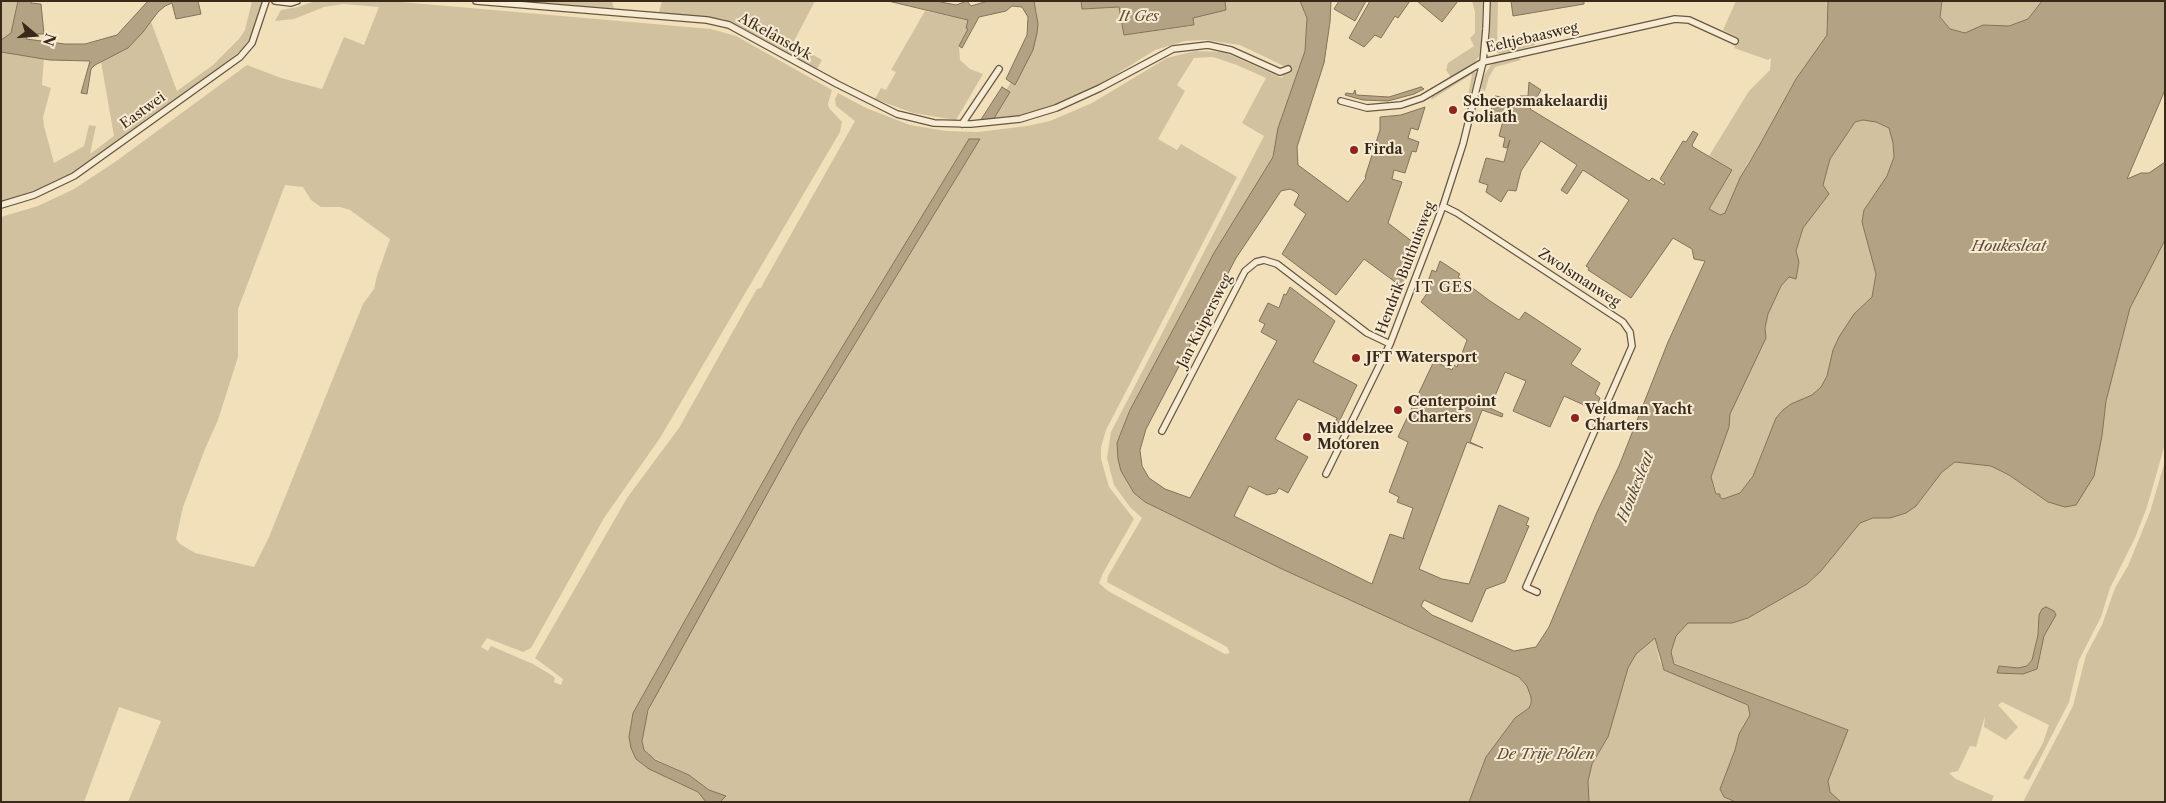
<!DOCTYPE html>
<html>
<head>
<meta charset="utf-8">
<style>
	body { margin:0 }
	#map { position:relative; width:2166px; height:803px; overflow:hidden; background:#f2e0bb; font-family:"Libre Caslon Text",serif }
	canvas { display:block }
	.frame { position:absolute; inset:0; border:2px solid #382918; pointer-events:none }
	.north { position:absolute; left:10px; top:10px; width:50px; height:50px; -webkit-text-stroke:4px #f7ebd3; paint-order:stroke; rotate:108deg; font-size:14px; font-weight:700; line-height:20px; text-align:center; color:#382918 }
	.north::after { content:''; display:block; margin:auto; width:18px; height:22px; background:#382918; clip-path:polygon(50% 0,100% 100%,50% 72%,0 100%) }
</style>
</head>
<body>
<div id="map">
<canvas width="2166" height="803"></canvas>
<div class="frame"></div>
<div class="north">N</div>
</div>
<script>
const g = document.querySelector('canvas').getContext('2d');
g.lineJoin = 'round';
function fillPath(path, color) {
  g.fillStyle = color;
  g.fill(path, 'evenodd');
}
function poly(rows) {
  const path = new Path2D();
  for (const r of rows) {
    path.moveTo(r[0], r[1]);
    for (let i = 2; i < r.length; i += 2) path.lineTo(r[i], r[i + 1]);
  }
  return path;
}
function trace(path, color, width, dash) {
  g.strokeStyle = color;
  g.lineWidth = width;
  g.lineCap = dash ? 'butt' : 'round';
  g.setLineDash(dash || []);
  g.stroke(path);
}
function drawText(font, color, halo, rows, align = 'center') {
  g.font = font + ' "Libre Caslon Text",serif';
  g.lineWidth = 4;
  g.setLineDash([]);
  g.textBaseline = 'middle';
  g.strokeStyle = halo;
  g.fillStyle = color;
  for (const [text, x, y, turn = 0] of rows) {
    g.save();
    g.translate(x, y);
    g.rotate((+turn || 0) * Math.PI / 180);
    g.textAlign = isNaN(turn) ? turn : align;
    if (halo) g.strokeText(text, 0, 0);
    g.fillText(text, 0, 0);
    g.restore();
  }
}
const green = poly([
	[1,1,18,1,11,33,1,40],
	[252,1,263,1,254,34,241,50,214,73,74,174,36,192,1,202,1,52,44,58,42,85,51,88,43,117,44,126,54,163,84,146,89,125,96,126,90,154,114,136,101,62,128,48,151,22,177,91,213,65,239,39,245,30],
	[315,1,390,1,711,29,736,36,832,90,828,104,829,108,842,122,840,132,660,438,604,518,531,648,523,652,487,638,481,647,488,651,491,646,533,664,553,676,555,678,554,682,561,685,563,679,535,658,627,498,679,428,746,308,757,289,761,288,764,282,855,121,836,106,835,99,838,93,866,108,910,125,946,131,978,132,1027,126,1050,121,1092,103,1167,58,1195,51,1224,52,1282,78,1286,67,1240,45,1206,40,1185,41,1155,50,1086,93,1036,113,993,120,1009,93,1006,90,1011,82,1014,85,1037,15,1034,1,1081,1,1082,9,1119,7,1124,35,1194,26,1193,18,1225,10,1225,1,1300,1,1307,18,1305,51,1291,97,1283,114,1273,157,1214,253,1130,410,1117,443,1121,471,1134,493,1145,502,1282,569,1519,677,1527,686,1531,697,1529,708,1515,718,1486,757,1469,802,720,802,725,796,709,790,689,775,649,756,642,746,644,722,659,687,803,429,980,139,969,139,796,423,633,713,629,737,649,769,698,792,706,802,128,802,161,721,119,707,84,802,1,802,1,217,38,206,74,189,115,162,247,65,281,78,322,89,344,37,364,45,379,7,343,4,324,7,294,19,275,21,281,10,298,7],
	[1213,57,1237,65,1266,78,1242,123,1264,136,1111,432,1107,458,1114,485,1130,507,1142,518,1108,576,1107,582,1227,647,1230,653,1225,654,1108,591,1099,583,1103,573,1134,519,1109,487,1101,459,1101,447,1106,430,1237,177,1181,144,1177,150,1158,139,1185,91,1177,85,1194,58],
	[285,185,303,187,311,200,321,207,340,207,350,210,390,239,377,276,374,289,363,304,269,537,254,567,195,553,180,544,176,539,183,507,205,449,218,420,238,357,238,309],
	[519,1,612,1,614,9,561,5],
	[662,1,815,1,793,43,822,60,817,69,739,26,722,19,659,12],
	[1472,1,1483,1,1481,54,1474,63,1451,77,1446,70,1448,63,1474,46,1470,38,1475,33,1475,12],
	[1491,1,1498,1,1497,49,1535,42,1535,45,1501,54,1491,50,1489,44],
	[1736,1,1828,1,1827,35,1796,79,1758,148,1747,164,1725,213,1718,215,1709,210,1732,170,1709,156,1749,91,1770,70,1771,58,1768,60,1734,48,1739,38,1723,30],
	[1942,1,2042,1,2028,19,2009,26,1983,25,1965,33,1950,29,1940,17],
	[925,11,969,20,968,29,959,46,960,60,970,69,983,74,956,120,913,113,875,99,881,88,886,90,896,72,891,70],
	[1517,56,1521,60,1495,67,1489,77,1485,91,1482,90,1481,87,1483,77,1491,65,1497,61],
	[1472,70,1477,74,1470,96,1468,96,1472,74,1431,100,1433,94],
	[1863,120,1876,122,1889,128,1893,143,1894,157,1887,176,1864,210,1862,222,1876,274,1872,297,1854,314,1833,350,1827,376,1821,387,1812,395,1791,404,1776,418,1753,475,1740,493,1724,499,1717,494,1711,477,1729,427,1729,414,1766,338,1765,328,1768,314,1781,286,1789,277,1796,279,1799,262,1796,252,1803,228,1829,194,1823,185,1830,159,1855,122],
	[2165,240,2165,444,2147,507,2135,538,2110,588,2101,617,2079,660,2069,702,2029,780,2023,778,2043,743,2049,725,2002,702,1998,705,2018,727,2006,740,1984,727,1985,716,1976,747,1970,746,1958,771,1949,773,1956,779,1994,796,1991,802,1841,802,1838,800,1830,792,1828,781,1848,730,1674,663,1671,652,1676,636,1688,623,1732,623,1748,618,1807,584,1821,571,1860,523,1873,518,1890,518,1916,506,1942,472,1955,462,1991,466,2009,475,2048,502,2102,436,2106,401,2130,308,2142,282],
	[2039,615,2053,621,2044,636,2037,669,2023,674,1997,672,1999,666,2018,668,2027,666,2032,660,2038,635],
	[2165,461,2165,802,2023,802,2073,706,2086,655,2102,625,2115,588,2128,566,2150,512],
	[1655,638,1659,659,1664,670,1748,705,1750,715,1739,734,1735,750,1720,789,1724,797,1736,802,1589,802,1588,781,1592,764,1607,740,1628,668,1636,654]
]);
const water = poly([
	[18,1,31,1,31,3,41,4,44,34,29,34,26,39,65,44,85,44,117,35,148,1,198,1,201,14,176,19,172,3,165,6,158,12,143,32,128,48,95,65,91,69,87,94,81,93,90,61,50,60,1,52,1,40,11,33,18,1],
	[888,1,936,1,956,5,967,1,971,6,988,1,1034,1,1038,24,1037,33,1033,50,1015,85,1006,79,1027,35,1028,17,1022,7,1012,6,1006,11,979,17,962,48,959,46,968,29,966,28,968,20,888,1],
	[1081,1,1225,1,1226,10,1193,18,1194,25,1124,35,1119,7,1082,9,1081,1],
	[1300,1,1331,1,1330,22,1324,63,1297,147,1298,165,1348,202,1366,178,1365,177,1380,130,1380,117,1401,115,1425,107,1418,130,1411,128,1408,138,1419,142,1416,152,1412,151,1405,173,1394,170,1392,179,1402,182,1388,223,1418,246,1402,287,1364,259,1336,295,1282,254,1306,214,1294,205,1299,195,1296,192,1290,189,1281,191,1236,258,1146,429,1140,450,1142,466,1149,478,1165,489,1190,498,1277,341,1261,332,1265,324,1259,321,1268,303,1279,308,1284,294,1286,295,1290,287,1335,321,1313,362,1357,385,1337,426,1334,425,1337,418,1298,399,1275,439,1308,457,1300,471,1288,493,1279,488,1276,493,1267,495,1249,486,1234,516,1372,584,1390,534,1405,539,1403,537,1413,508,1397,502,1399,497,1389,492,1408,442,1398,437,1434,361,1452,370,1454,365,1457,367,1467,340,1421,302,1428,292,1425,290,1432,270,1436,272,1440,261,1460,274,1458,277,1490,301,1519,320,1525,312,1581,349,1571,364,1600,383,1595,394,1600,398,1595,410,1564,396,1550,427,1513,411,1526,381,1505,372,1490,408,1503,414,1502,417,1482,410,1470,442,1483,448,1467,442,1419,569,1442,579,1469,584,1499,505,1529,518,1526,525,1529,526,1505,582,1486,589,1472,622,1424,600,1421,606,1432,615,1514,651,1536,647,1549,627,1597,512,1619,466,1668,342,1705,261,1694,259,1692,249,1673,238,1631,298,1588,270,1589,268,1586,266,1629,200,1583,170,1567,194,1561,190,1577,165,1541,141,1521,171,1516,191,1508,190,1501,202,1486,192,1488,185,1479,182,1486,158,1504,162,1510,140,1507,148,1503,147,1505,138,1499,136,1503,121,1489,117,1495,96,1519,99,1520,96,1528,96,1529,82,1541,90,1530,109,1649,181,1652,178,1664,185,1665,183,1660,179,1683,141,1686,142,1693,131,1698,134,1692,145,1693,147,1732,170,1709,209,1720,215,1725,213,1740,178,1758,148,1796,79,1827,35,1828,1,1942,1,1940,17,1950,29,1965,33,1983,25,2009,26,2028,19,2042,1,2165,1,2165,90,2127,179,2141,173,2149,173,2165,162,2165,240,2130,308,2106,401,2102,436,2094,476,2076,505,2065,507,2048,502,2009,475,1991,466,1955,462,1942,472,1916,506,1906,513,1890,518,1873,518,1860,523,1821,571,1807,584,1748,618,1732,623,1688,623,1676,636,1671,652,1674,664,1848,730,1828,781,1830,792,1841,802,1736,802,1724,797,1720,789,1735,750,1739,734,1750,715,1748,705,1664,670,1655,638,1636,654,1628,668,1608,737,1592,764,1588,781,1589,802,1469,802,1486,757,1515,718,1529,708,1531,703,1531,697,1527,686,1519,677,1282,569,1145,502,1134,493,1121,471,1118,459,1117,443,1122,430,1130,410,1214,253,1273,157,1278,128,1305,51,1307,18,1300,1],
	[1863,120,1876,122,1889,128,1893,143,1894,157,1887,176,1864,210,1862,222,1876,274,1872,297,1854,314,1839,337,1833,350,1827,376,1821,387,1812,395,1791,404,1783,410,1776,418,1753,476,1740,493,1723,499,1720,497,1720,494,1716,494,1711,477,1729,427,1730,414,1766,338,1765,328,1768,314,1781,286,1789,277,1796,279,1799,262,1796,251,1803,228,1829,194,1823,185,1830,159,1855,122,1863,120],
	[1339,1,1366,1,1355,21,1334,9,1339,1],
	[1370,1,1410,1,1398,18,1395,16,1381,38,1375,35,1364,47,1349,38,1370,1],
	[1417,1,1458,1,1442,22,1417,1],
	[1511,1,1584,1,1584,4,1513,16,1511,1],
	[1002,87,1010,92,993,120,980,121,1002,87],
	[1421,87,1424,89,1414,94,1388,101,1363,100,1345,95,1346,93,1353,94,1355,90,1356,95,1389,97,1421,87],
	[969,139,980,139,803,429,648,710,642,741,644,750,655,760,689,775,709,790,726,796,720,802,706,802,698,792,649,769,636,759,631,748,629,737,633,713,796,423,969,139],
	[2046,607,2054,611,2056,615,2044,636,2037,669,2023,674,1997,673,1999,666,2018,668,2027,666,2032,660,2038,635,2039,615,2042,609,2046,607]
]);
const minor = poly([
	[275,1,291,3,297,1],
	[476,1,707,20,729,25,837,84,897,114,934,123,971,124,1020,119,1056,108,1100,88,1173,49,1208,45,1231,50,1280,72,1288,69],
	[1341,101,1367,108,1401,105,1422,98,1483,62,1675,19,1689,20,1735,41],
	[962,124,999,69],
	[1,205,34,195,74,176,240,57,252,43,266,1],
	[1443,206,1457,213,1623,322,1630,332,1632,346,1526,587,1537,592],
	[1162,431,1245,271,1256,262,1264,260,1277,264,1367,333,1390,344],
	[1326,474,1390,344,1443,206,1463,144,1483,62,1486,29,1487,1]
]);
const markers = [
	[1453,110,5,"#8f2418"],
	[1354,150,5,"#8f2418"],
	[1356,358,5,"#8f2418"],
	[1398,410,5,"#8f2418"],
	[1575,418,5,"#8f2418"],
	[1307,437,5,"#8f2418"]
];
const streetNames = [
	["Afkelânsdyk",775,37,29],
	["Eeltjebaasweg",1532,38,-13],
	["Eastwei",143,111,-36],
	["Hendrik Bulthuisweg",1406,268,-69],
	["Zwolsmanweg",1579,278,33],
	["Jan Kuipersweg",1205,321,-63]
];
const poiNames = [
	["Scheepsmakelaardij",1463,102],
	["Goliath",1463,118],
	["Firda",1364,150],
	["JFT Watersport",1366,358],
	["Centerpoint",1408,402],
	["Charters",1408,418],
	["Veldman Yacht",1585,410],
	["Charters",1585,426],
	["Middelzee",1317,429],
	["Motoren",1317,445]
];
const waterNames = [
	["It Ges",1139,17],
	["Houkesleat",2009,247],
	["Houkesleat",1636,487,-68],
	["De Trije Pôlen",1546,755]
];
const neighbourhoodNames = [
	["IT GES",1444,288]
];
fillPath(green, '#d2c19f');
fillPath(water, '#b3a284');
trace(water, '#827259', 1);
trace(minor, '#665741', 8);
trace(minor, '#f7ebd3', 5.5);
for (const [x, y, r, color] of markers) {
  const dot = new Path2D();
  dot.arc(x, y, r, 0, 2 * Math.PI);
  g.fillStyle = color;
  g.fill(dot);
  trace(dot, '#f7ebd3', 2);
}
drawText('14px', '#382918', '#f7ebd3', streetNames);
drawText('bold 14px', '#382918', '#f7ebd3', poiNames, 'left');
drawText('italic 15px', '#5d4d38', '#f7ebd3', waterNames);
g.letterSpacing = '1px';
drawText('15px', '#382918', '#f7ebd3', neighbourhoodNames);
g.letterSpacing = '0px';
</script>
</body>
</html>
